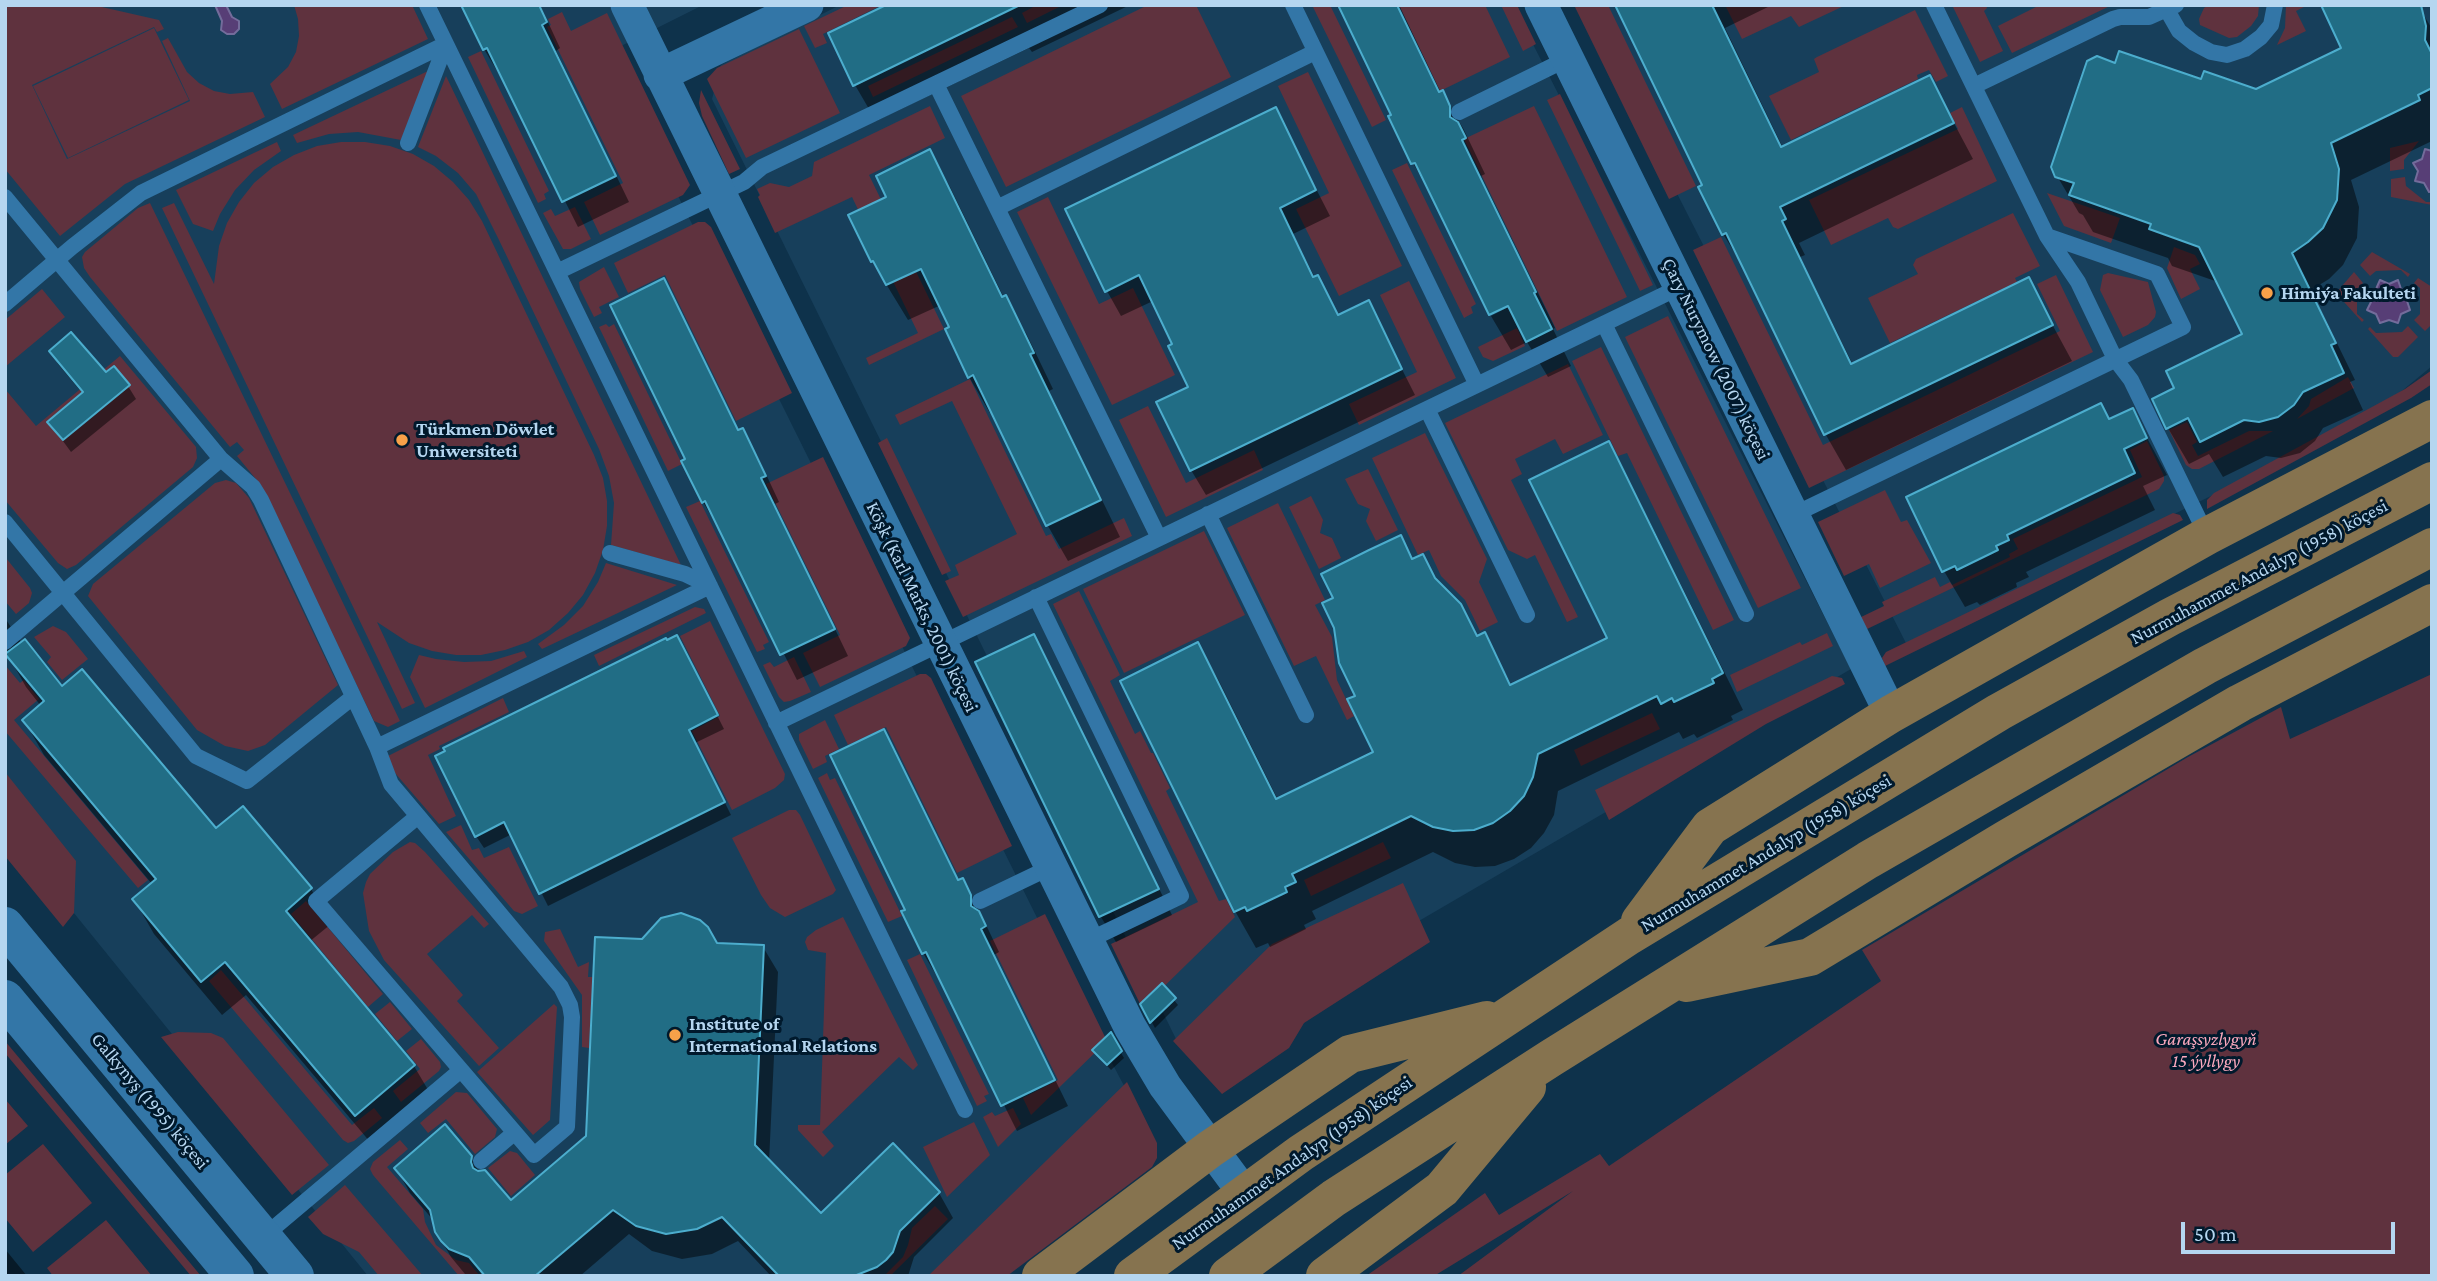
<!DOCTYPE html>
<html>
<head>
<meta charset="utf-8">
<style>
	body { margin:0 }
	#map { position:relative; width:2437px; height:1281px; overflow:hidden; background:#0e324b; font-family:"Crimson Pro",serif }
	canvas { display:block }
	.frame { position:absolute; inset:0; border:7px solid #b5d6f0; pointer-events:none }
	.scale { position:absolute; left:2181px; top:1222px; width:214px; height:32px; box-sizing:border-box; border:4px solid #b5d6f0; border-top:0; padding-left:9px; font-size:21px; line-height:24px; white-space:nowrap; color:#b5d6f0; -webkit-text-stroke:5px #00192c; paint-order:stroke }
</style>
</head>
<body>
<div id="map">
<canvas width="2437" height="1281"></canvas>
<div class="frame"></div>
<div class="scale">50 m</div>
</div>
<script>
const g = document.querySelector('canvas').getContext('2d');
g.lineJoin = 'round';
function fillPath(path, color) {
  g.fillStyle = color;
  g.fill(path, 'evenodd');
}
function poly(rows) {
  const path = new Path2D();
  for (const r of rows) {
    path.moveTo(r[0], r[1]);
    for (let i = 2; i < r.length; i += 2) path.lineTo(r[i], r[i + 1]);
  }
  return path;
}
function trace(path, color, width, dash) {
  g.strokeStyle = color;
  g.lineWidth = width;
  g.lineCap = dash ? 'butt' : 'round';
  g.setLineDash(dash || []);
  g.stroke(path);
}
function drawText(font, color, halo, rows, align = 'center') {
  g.font = font + ' "Crimson Pro",serif';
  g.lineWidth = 6;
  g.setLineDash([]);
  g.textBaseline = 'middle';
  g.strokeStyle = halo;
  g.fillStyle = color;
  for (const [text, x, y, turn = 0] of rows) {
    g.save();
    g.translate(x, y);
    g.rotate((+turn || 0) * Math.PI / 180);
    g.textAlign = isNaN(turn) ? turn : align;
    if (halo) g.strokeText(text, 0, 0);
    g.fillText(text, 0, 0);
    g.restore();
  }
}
const built = poly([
	[5,5,703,5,607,53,1064,972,1150,1135,996,1276,368,1276,5,828],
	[840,5,1513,5,1851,669,1412,925,1176,1039,712,99,721,65],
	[1581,5,2432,5,2432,366,2368,419,1907,645]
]);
const green = poly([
	[5,5,93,5,159,20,164,29,157,32,154,27,32,85,67,159,190,101,162,41,168,38,187,72,199,83,214,91,230,94,253,92,265,117,125,184,60,236,5,169],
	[294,5,412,5,428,39,282,109,270,84,288,67,296,52,299,36,298,19],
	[848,5,882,5,823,34,827,43,815,48,804,26],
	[1037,5,1063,5,1027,23,1022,13],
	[1148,5,1196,5,1231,77,1006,187,961,96],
	[1312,5,1330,5,1386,120,1372,127],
	[1399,5,1485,5,1510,57,1440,91],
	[1501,5,1517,5,1536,44,1523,51],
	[1574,5,1608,5,1696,186,1669,199],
	[1725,5,1846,5,1799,27,1791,16,1742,39],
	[1952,5,1986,5,1987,8,1984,11,2003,51,1980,62],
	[2040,5,2112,5,2012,53,1998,26],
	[2209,5,2259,5,2258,16,2251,26,2237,37,2229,38,2200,25,2199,19,2204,8],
	[2286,5,2308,5,2296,11,2306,31,2277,45,2285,28],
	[1915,10,1948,76,1936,82,1929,70,1917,75,1918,79,1791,140,1769,96,1819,72,1814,59,1817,57],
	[562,12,571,31,607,13,690,185,683,195,600,235,584,202,623,183,547,27,551,25,548,19],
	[1012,17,1018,27,873,97,868,86],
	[154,28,189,100,68,158,33,86],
	[799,29,840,113,746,158,707,79,717,68],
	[481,51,549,191,544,194,546,199,538,203,468,57],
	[428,71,401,140,358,132,329,134,297,143,293,135],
	[1308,72,1402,266,1339,296,1296,209,1329,193,1278,86],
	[446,76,681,565,611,545,614,503,609,476,599,449,499,240,476,194,458,173,436,156,418,147],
	[701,90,740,169,729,174,702,116,699,103],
	[1560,94,1653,285,1640,291,1547,100],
	[930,106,945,138,869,175,944,329,869,365,866,358,918,333,852,197,775,233,758,197,760,195,757,189,770,183,789,187,812,176,814,162],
	[1534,106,1627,297,1557,331,1464,139],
	[1962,107,1997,181,1898,229,1893,227,1888,218,1831,245,1809,200,1958,129,1950,113],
	[2419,141,2404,160,2404,169,2390,171,2390,148],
	[277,142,281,151,254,170,235,190,220,214,213,231,193,224,176,190],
	[341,142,365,142,390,146,413,154,434,166,453,182,469,200,482,221,594,455,603,478,607,501,607,526,603,550,595,573,583,595,568,613,549,630,528,642,505,650,481,655,456,655,432,651,409,643,377,622,415,703,402,709,162,208,174,203,214,284,219,246,227,223,239,202,254,183,273,167,294,155,317,146],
	[1407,163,1476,304,1471,307,1473,313,1464,318,1392,170],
	[2405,177,2406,186,2426,202,2432,202,2432,205,2391,197,2391,179],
	[2047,193,2120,218,2111,243,2064,226],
	[1048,197,1099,304,1133,288,1175,375,1112,405,1017,212],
	[150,203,400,721,388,727,374,721,260,484,237,456,244,450,237,442,230,447,90,277,84,268,82,257,85,252,138,208],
	[575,207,591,239,571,249,563,249,543,213,551,209,555,216],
	[2013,213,2040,266,2015,278,2017,282,1890,343,1868,298,1918,274,1913,265,1916,259],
	[698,222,705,222,711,227,792,393,736,421,665,275,628,293,614,263],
	[1721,237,1823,445,2060,331,2037,284,2056,275,2093,352,1809,488,1693,250],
	[2174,247,2195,255,2200,264,2190,269,2200,289,2181,299,2167,268],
	[2372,252,2410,274,2408,277,2401,270,2376,271,2370,276,2360,265],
	[604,267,619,297,599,307,602,313,594,317,580,289,579,282],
	[2354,272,2363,283,2357,289,2357,314,2364,320,2362,322,2336,293],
	[2108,273,2148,282,2156,312,2155,317,2148,325,2123,337,2100,290,2103,275],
	[2418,278,2432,287,2432,324,2425,331,2414,320,2420,314,2420,288,2414,283],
	[1409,281,1456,378,1359,425,1349,404,1417,372,1380,295],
	[42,289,65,317,5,367,5,320],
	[1668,316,1801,588,1758,608,1625,337],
	[606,324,609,327,614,324,682,464,668,471,599,327],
	[2408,326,2418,337,2398,357,2393,357,2368,329,2370,327,2376,333,2402,332],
	[1517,328,1525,346,1493,361,1483,357,1478,347],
	[1601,347,1734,620,1713,630,1627,453,1618,456,1572,361],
	[120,356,196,447,197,458,193,467,76,565,67,569,58,563,5,500,5,389,36,426],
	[1568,364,1603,435,1563,454,1555,439,1515,459,1522,474,1511,480,1578,617,1567,622,1535,555,1527,559,1508,550,1445,423],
	[2432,370,2432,384,2411,398,2207,509,2207,500,2214,493,2405,389],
	[2348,377,2354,388,2297,419,2309,406,2311,399],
	[970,379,1046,536,1051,534,1059,549,1124,518,1132,536,963,617,945,581,959,575,955,565,1017,534,952,401,900,425,895,415],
	[1148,406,1186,483,1254,450,1263,470,1166,517,1119,420],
	[2187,422,2197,442,2192,445,2198,456,2249,431,2273,431,2199,469,2192,469,2186,465,2169,430],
	[1425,433,1487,559,1479,582,1498,622,1480,631,1465,600,1441,576,1429,550,1418,555,1372,458],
	[887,438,951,571,942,575,878,443],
	[2147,441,2164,476,2164,481,2159,489,1865,630,1859,618,1884,606,1882,602,1935,577,1940,587,1950,582,1952,585,2010,557,2009,554,2018,549,2013,539,2142,477,2130,450],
	[823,457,910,638,906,646,820,687,803,653,840,635,766,484],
	[1368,469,1398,530,1376,541,1366,521,1370,509,1358,504,1345,479],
	[226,480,236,483,249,498,338,685,265,745,248,751,225,746,197,730,88,596,93,584,215,483],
	[1885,490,1901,522,1907,520,1931,563,1880,588,1869,564,1844,576,1818,522],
	[1311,496,1323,520,1320,533,1332,538,1341,558,1319,569,1289,507],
	[700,501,769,642,763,645,765,649,757,652,686,507],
	[1278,503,1325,600,1315,605,1332,637,1337,680,1354,716,1347,720,1316,656,1294,666,1227,528],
	[2173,513,2180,515,2183,520,1885,666,1882,658,1886,652],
	[1204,531,1245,615,1124,673,1083,589],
	[6,558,30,588,32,593,29,603,16,614,5,601],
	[606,563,677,585,542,649,538,644,564,625,583,606,598,582],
	[1079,591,1120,675,1110,681,1135,734,1140,731,1151,753,1153,753,1170,788,1166,791,1219,901,1226,899,1235,917,1142,1008,1111,944,1198,902,1053,604],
	[695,607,704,609,706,613,599,666,594,655],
	[710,621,785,774,784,780,775,788,732,810,692,731,720,716,680,636],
	[53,626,66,632,88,659,62,680,47,662,51,657,34,637],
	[1827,633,1833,646,1737,692,1730,675,1800,642,1802,645],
	[524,651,527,657,425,708,410,677,419,655,436,659,464,662,491,661],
	[794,657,811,692,790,701,784,702,779,697,763,665,770,662,774,667],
	[5,665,20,683,24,680,39,699,14,720,148,880,138,888,5,731],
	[920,674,926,674,931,678,1012,846,957,873,886,727,848,745,834,715],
	[2432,674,2432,1276,1458,1276,1573,1191,1434,1276,1366,1276,1485,1193,1499,1215,1600,1154,1609,1166,1881,981,1862,950,2188,757,2281,707,2290,739],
	[1832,676,1842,678,1845,684,1766,724,1609,820,1595,790],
	[503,698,509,712,439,746,440,749,428,755,456,816,439,824,389,766,388,756],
	[1652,713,1660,729,1581,766,1574,750],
	[825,720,839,749,825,756,827,762,813,769,799,740,799,734],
	[5,772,76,861,74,913,63,927,5,856],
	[827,773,830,780,835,778,902,916,888,922,818,778],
	[789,810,796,810,800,815,836,890,833,894,785,917,770,908,761,895,732,838],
	[461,825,472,850,479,848,484,858,509,847,538,906,522,914,514,911,446,832],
	[410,842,415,843,425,852,489,924,484,928,472,915,427,954,463,995,457,1001,499,1048,479,1066,384,960,369,931,363,893,366,882,370,874,393,852],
	[1383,842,1391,858,1311,896,1304,880],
	[1403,883,1430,942,1304,1023,1289,1048,1222,1094,1173,1041,1272,944],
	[306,901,383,994,368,1007,291,914],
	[1045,914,1107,1041,1031,1115,1023,1098,1058,1080,990,941],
	[843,917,918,1065,913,1070,899,1057,822,1132,834,1146,823,1157,798,1130,798,1125,820,1125,826,953,808,950,805,942,807,937,816,930],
	[560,929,578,967,589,962,588,977,593,977,589,1048,582,1047,582,995,544,941,545,932],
	[920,954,989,1094,984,1096,987,1101,977,1106,907,960],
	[221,970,352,1125,374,1108,382,1118,354,1141,348,1143,343,1140,209,981],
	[390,1002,412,1029,397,1041,375,1014],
	[554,1004,557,1007,550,1120,533,1135,477,1072],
	[178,1032,211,1033,223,1038,329,1165,292,1195,161,1037],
	[421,1039,440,1062,441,1067,439,1071,401,1102,393,1091,420,1069,406,1051],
	[5,1041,201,1276,191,1276,5,1053],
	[1127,1082,1157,1143,1157,1158,1152,1167,1007,1276,928,1276],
	[456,1092,467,1093,497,1129,495,1137,475,1154,446,1119,428,1133,420,1123],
	[5,1099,28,1126,5,1145],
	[1013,1108,1021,1124,998,1147,983,1117,992,1112,995,1116],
	[974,1122,990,1155,947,1197,923,1147],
	[400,1140,408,1149,387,1167,423,1209,425,1222,436,1245,456,1260,469,1263,480,1276,459,1276,373,1175,370,1169,373,1162],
	[43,1144,92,1203,33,1252,5,1218,5,1175],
	[510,1151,517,1153,535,1175,511,1196,488,1168],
	[345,1185,423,1276,379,1276,359,1252,323,1234,308,1217],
	[935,1206,948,1219,890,1276,884,1276,903,1257,908,1245,912,1228],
	[106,1220,152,1276,53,1276,47,1268]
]);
const water = poly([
	[215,5,226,5,232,17,239,21,239,29,234,34,227,34,221,30,222,21,215,5],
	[2425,149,2432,151,2432,191,2429,192,2424,183,2415,181,2418,171,2413,163,2422,159,2425,149],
	[2380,280,2389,284,2398,280,2401,289,2410,292,2407,301,2410,310,2401,314,2398,323,2389,320,2380,323,2376,314,2367,310,2371,302,2367,293,2376,289,2380,280]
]);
const shadow = poly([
	[468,5,540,5,560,48,556,51,629,202,578,227,501,74,499,74,484,49],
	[890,5,1130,5,1032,52,1029,48,876,121,855,85],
	[1340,5,1399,5,1441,93,1463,128,1485,174,1481,176,1555,328,1553,329,1571,366,1548,377,1527,342,1511,350,1491,316,1516,303,1434,199,1413,163,1394,116],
	[1617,5,1772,5,1725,28,1783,148,1930,78,1973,159,1799,243,1805,255,1800,257,1853,365,2028,280,2072,361,1846,470,1826,435,1745,269,1723,234,1701,188,1704,185],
	[2418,5,2432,29,2432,141,2351,180,2359,207,2357,238,2343,265,2329,279,2311,290,2355,380,2350,382,2363,410,2323,428,2315,441,2300,453,2281,458,2266,456,2223,477,2209,454,2189,464,2168,428,2176,388,2244,335,2218,282,2172,266,2168,258,2093,232,2083,215,2079,213,2057,176,2116,65,2256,91,2344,49],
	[1275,109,1330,216,1293,234,1315,278,1317,277,1339,316,1368,302,1415,395,1206,495,1191,470,1190,388,1175,345,1153,301,1121,316,1107,291],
	[930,152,950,187,1004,298,1026,333,1053,389,1049,391,1120,537,1068,561,1048,526,992,411,990,413,969,377,952,328,941,305,908,320,872,261,889,198],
	[664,281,739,431,742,430,757,455,779,502,775,504,848,656,797,680,720,527,718,527,703,502,687,460],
	[51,351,128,386,136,399,71,452,49,422,83,394,58,364],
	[2132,410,2167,475,2143,486,2155,510,2026,572,2029,577,2016,583,2017,587,1980,605,1977,602,1965,607,1944,571,2109,421],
	[1608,443,1629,480,1743,710,1731,716,1733,720,1697,738,1694,734,1683,739,1679,732,1558,791,1554,815,1544,833,1531,848,1514,859,1495,866,1475,867,1455,863,1433,852,1312,911,1316,919,1304,925,1306,929,1270,947,1268,943,1256,948,1235,911,1122,681,1198,644,1219,681,1278,800,1375,753,1357,696,1336,599,1400,537,1413,561,1459,605,1478,637,1484,634,1512,686,1610,639],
	[5,618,22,644,62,688,216,831,243,808,311,889,331,924,309,942,414,1066,434,1100,376,1149,246,995,222,1015,154,934,134,899,152,884,44,755,24,720,41,706,26,687,8,655,5,657],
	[1034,636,1048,662,1172,915,1116,942,1101,917,978,663],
	[684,650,724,729,695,743,731,815,548,906,512,834,484,848,476,836],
	[884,731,959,882,962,880,977,906,999,952,994,955,1068,1106,1017,1131,940,977,938,978,923,953,908,910],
	[716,944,763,947,778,972,769,1162,821,1216,893,1146,939,1193,953,1218,914,1257,908,1276,771,1276,738,1241,712,1254,682,1259,652,1251,629,1234,580,1276,470,1276,465,1274,451,1257,436,1231,434,1221,410,1193,396,1168,471,1157,480,1173,510,1203,588,1137],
	[1162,985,1178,1005,1155,1028,1142,1004],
	[1110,1035,1124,1058,1111,1070,1098,1056],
	[5,1249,27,1276,5,1276]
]);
const building = poly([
	[461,5,539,5,547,22,542,25,616,176,562,202,487,48,483,50,461,5],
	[886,5,1020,5,853,86,828,33,886,5],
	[1338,5,1397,5,1439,92,1443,90,1450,106,1450,117,1458,122,1466,138,1462,140,1536,292,1534,293,1552,329,1526,342,1508,306,1489,315,1415,163,1411,164,1388,116,1391,115,1338,5],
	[1615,5,1712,5,1781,147,1930,75,1954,123,1780,207,1786,219,1782,221,1851,364,2029,277,2053,325,1824,435,1726,233,1722,235,1698,187,1702,185,1615,5],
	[2321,5,2421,5,2426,26,2425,40,2432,54,2432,88,2418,95,2420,100,2331,143,2339,169,2337,200,2323,228,2308,242,2292,253,2336,343,2331,345,2344,373,2303,392,2294,405,2278,417,2259,422,2244,420,2200,442,2188,418,2166,429,2152,399,2174,388,2166,371,2242,334,2199,247,2149,229,2151,224,2069,195,2074,183,2055,177,2051,167,2087,61,2097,56,2115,63,2119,51,2201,79,2204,71,2256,89,2341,48,2321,5],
	[1276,107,1316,190,1280,208,1313,277,1318,275,1338,315,1369,300,1402,369,1190,471,1156,402,1188,387,1168,346,1172,344,1139,275,1105,292,1065,209,1276,107],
	[930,149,1002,297,1006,295,1034,353,1030,354,1101,500,1046,526,973,375,968,378,945,329,949,327,921,269,886,285,873,261,871,262,848,215,886,197,876,176,930,149],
	[664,278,738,430,743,428,766,476,761,478,835,629,780,655,705,501,702,503,681,461,685,459,610,305,664,278],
	[71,332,106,372,114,366,130,385,63,440,47,422,83,392,49,351,71,332],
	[2101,403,2109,419,2133,408,2147,438,2124,449,2135,473,2007,535,2009,540,1996,546,1998,550,1957,570,1955,566,1942,572,1906,497,2101,403],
	[1609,441,1723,673,1712,679,1714,683,1674,702,1672,698,1661,704,1657,696,1538,754,1533,777,1524,796,1510,811,1493,823,1474,830,1453,831,1433,827,1411,816,1292,874,1296,882,1285,887,1287,892,1247,911,1245,907,1234,912,1120,681,1198,642,1276,799,1373,752,1347,699,1355,696,1339,663,1334,628,1322,603,1333,598,1321,574,1369,550,1401,535,1412,559,1423,554,1435,578,1461,604,1477,636,1485,632,1510,685,1607,638,1529,480,1609,441],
	[1034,634,1159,889,1099,917,975,662,1034,634],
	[677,635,718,715,689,730,725,802,539,894,504,822,475,837,435,756,445,751,443,748,666,638,667,640,677,635],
	[25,639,62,686,82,669,216,828,243,806,312,888,286,911,415,1065,355,1116,225,962,201,982,132,899,156,879,22,720,44,701,5,654,25,639],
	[884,729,958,880,963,878,971,895,971,906,979,911,986,926,981,929,1055,1080,1001,1106,926,952,922,954,901,911,905,910,830,755,884,729],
	[681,913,700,920,708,927,717,943,764,945,755,1145,821,1213,893,1143,940,1192,900,1231,893,1252,886,1260,877,1267,854,1276,779,1276,722,1217,697,1229,666,1234,636,1226,613,1210,535,1276,485,1276,469,1257,449,1249,441,1241,435,1232,430,1210,394,1168,445,1124,472,1156,471,1162,473,1168,478,1171,485,1170,511,1200,586,1136,595,937,642,939,661,918,681,913],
	[1162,983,1176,998,1150,1023,1140,1004,1162,983],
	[1111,1032,1122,1051,1107,1065,1092,1050,1111,1032]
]);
const service = poly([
	[427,5,965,1110],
	[1293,5,1477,385],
	[1934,5,2047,236,2078,282,2115,359,2131,380,2207,536],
	[2167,10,2179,31,2194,43,2211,52,2227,55,2245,49,2261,37,2271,25,2275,5],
	[936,84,1159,538],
	[1974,86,2113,19,2120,17,2149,17,2176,5],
	[1459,112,1567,59],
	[408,143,446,44],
	[5,197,221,459,253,487,261,500,377,747],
	[997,208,1315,52],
	[557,272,744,182,762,167,1100,5],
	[5,304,72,247,141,193,446,44],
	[1604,324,1746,614],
	[1427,409,1527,615],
	[1208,514,1306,715],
	[1793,515,2183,327,2157,274,2047,236],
	[5,522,196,756,247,781,353,697],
	[610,553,685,574,710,586],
	[1036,597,1181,896,1087,941],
	[5,642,221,459],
	[776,723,1680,287],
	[418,816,316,901,534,1155,567,1127,572,1017,570,1005,561,987,418,816,391,784,377,747,710,586],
	[980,901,1051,867],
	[481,1161,514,1133],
	[263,1237,461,1070]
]);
const minor = poly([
	[627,5,1130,1027,1165,1086,1244,1193],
	[1541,5,1891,714],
	[660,75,807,5]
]);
const secondary = poly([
	[5,926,295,1276],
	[5,999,235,1276]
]);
const primary = poly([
	[1640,921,1710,827,1891,714,2207,536,2432,419],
	[1687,983,1810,957,2006,839,2240,703,2432,603],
	[1041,1276,1210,1149,1350,1054,1487,1020],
	[1133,1276,1301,1153,1629,936,1999,712,2170,617,2432,481],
	[1228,1276,1334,1198,1551,1058,1868,860,2205,666,2432,547],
	[1325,1276,1442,1189,1527,1087]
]);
const markers = [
	[2267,293,7,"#f7a149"],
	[402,440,7,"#f7a149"],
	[675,1035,7,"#f7a149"]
];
const poiNames = [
	["Himiýa Fakulteti",2281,293],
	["Türkmen Döwlet",416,429],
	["Uniwersiteti",416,451],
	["Institute of",689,1024],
	["International Relations",689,1046]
];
const streetNames = [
	["Çary Nurymow (2007) köçesi",1716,359,64],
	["Nurmuhammet Andalyp (1958) köçesi",2259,572,-28],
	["Köşk (Karl Marks, 2001) köçesi",922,607,64],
	["Nurmuhammet Andalyp (1958) köçesi",1766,853,-31],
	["Galkynyş (1995) köçesi",150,1101,50],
	["Nurmuhammet Andalyp (1958) köçesi",1292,1163,-35]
];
const parkNames = [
	["Garaşsyzlygyň",2206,1039],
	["15 ýyllygy",2206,1061]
];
fillPath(built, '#173f5b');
fillPath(green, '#5f323e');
fillPath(water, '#573e76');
trace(water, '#736c9b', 2);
fillPath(shadow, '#0007');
fillPath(building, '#216d85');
trace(building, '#4cadcd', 2);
trace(service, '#3376a7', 16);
trace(minor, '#3376a7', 33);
trace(secondary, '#3376a7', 38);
trace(primary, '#86734f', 38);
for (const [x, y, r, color] of markers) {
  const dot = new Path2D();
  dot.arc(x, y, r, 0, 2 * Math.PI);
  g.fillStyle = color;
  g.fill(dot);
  trace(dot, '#00192c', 2.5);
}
drawText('bold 19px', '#b5d6f0', '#00192c', poiNames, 'left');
drawText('19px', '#b5d6f0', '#00192c', streetNames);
drawText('italic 19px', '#fca9be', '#00192c', parkNames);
</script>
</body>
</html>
